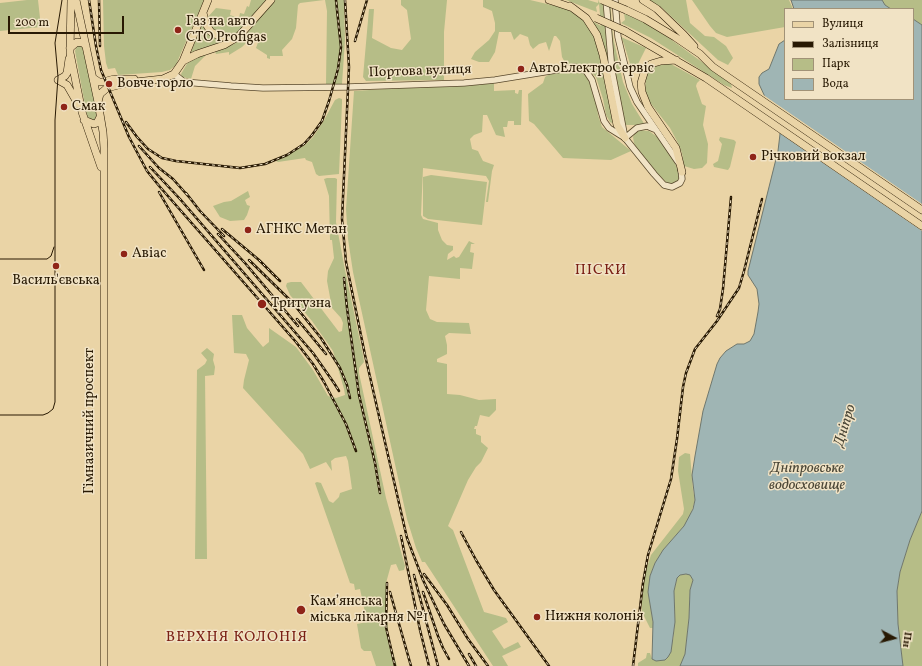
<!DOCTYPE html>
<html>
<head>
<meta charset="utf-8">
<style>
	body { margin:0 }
	#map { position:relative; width:922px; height:666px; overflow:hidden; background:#ead4a6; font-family:Vollkorn,serif }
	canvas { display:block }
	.legend { position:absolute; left:784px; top:8px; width:130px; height:92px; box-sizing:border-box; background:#f1e3c5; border:1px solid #a19277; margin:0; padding:5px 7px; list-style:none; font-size:12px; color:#281903 }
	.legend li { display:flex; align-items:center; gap:8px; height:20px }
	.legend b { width:20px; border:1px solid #a19277 }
	.north { position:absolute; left:874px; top:618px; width:40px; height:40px; -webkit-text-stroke:3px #f1e3c5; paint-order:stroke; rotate:97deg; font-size:11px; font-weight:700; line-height:16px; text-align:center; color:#281903 }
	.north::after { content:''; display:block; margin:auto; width:14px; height:18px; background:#281903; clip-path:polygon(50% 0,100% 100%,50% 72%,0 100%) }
	.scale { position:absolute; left:8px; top:16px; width:116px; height:18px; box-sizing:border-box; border:2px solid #281903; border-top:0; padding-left:5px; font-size:12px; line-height:14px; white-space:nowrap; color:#281903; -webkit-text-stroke:3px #f1e3c5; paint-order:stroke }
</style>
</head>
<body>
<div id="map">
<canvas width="922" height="666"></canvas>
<ul class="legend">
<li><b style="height:5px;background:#ead4a6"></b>Вулиця</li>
<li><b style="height:5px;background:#281903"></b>Залізниця</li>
<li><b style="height:11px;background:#b6bd87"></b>Парк</li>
<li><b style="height:11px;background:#9fb5b4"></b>Вода</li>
</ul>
<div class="north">Пн</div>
<div class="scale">200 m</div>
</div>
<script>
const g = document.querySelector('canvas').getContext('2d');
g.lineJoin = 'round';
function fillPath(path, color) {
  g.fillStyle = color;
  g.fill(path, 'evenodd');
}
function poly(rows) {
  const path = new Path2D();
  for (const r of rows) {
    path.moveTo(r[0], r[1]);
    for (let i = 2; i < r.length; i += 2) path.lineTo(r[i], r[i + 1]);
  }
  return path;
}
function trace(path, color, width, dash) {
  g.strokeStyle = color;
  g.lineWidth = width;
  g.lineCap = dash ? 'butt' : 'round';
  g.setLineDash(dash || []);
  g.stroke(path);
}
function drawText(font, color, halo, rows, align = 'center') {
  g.font = font + ' Vollkorn,serif';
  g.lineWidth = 3;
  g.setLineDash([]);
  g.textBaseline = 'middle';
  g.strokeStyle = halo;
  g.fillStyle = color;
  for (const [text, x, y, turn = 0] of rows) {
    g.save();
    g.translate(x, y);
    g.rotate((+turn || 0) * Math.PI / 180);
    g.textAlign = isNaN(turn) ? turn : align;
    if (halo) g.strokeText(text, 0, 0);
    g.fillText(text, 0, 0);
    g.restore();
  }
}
const green = poly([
	[27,0,38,0,41,27,0,31,0,3],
	[103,0,204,0,181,53,176,65,170,70,162,72,118,75,115,68,108,69,106,63,104,46],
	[251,0,268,0,238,33,225,36,213,30,207,18,216,8,231,10,230,15,239,18,240,13,244,14,247,6,249,7],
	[274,0,324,0,300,3,298,5,296,28,292,39,282,50,283,56,270,56,270,59,267,58,267,55,256,48,260,37,254,35,242,47,229,55,229,52,216,54,215,52,234,44,246,35],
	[325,0,344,0,345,40,342,84,326,84,327,11],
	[401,0,447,0,444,32,444,80,366,81,363,77,369,9,374,9,372,38,391,48,402,50,411,39,407,10,401,5],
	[483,0,530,0,560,7,577,13,587,22,593,32,598,45,613,121,612,123,610,122,606,115,603,99,596,77,589,70,583,67,578,66,567,66,562,57,560,41,556,36,554,36,549,51,546,42,539,44,533,49,530,45,528,37,520,34,514,40,511,32,499,32,495,52,489,62,479,62,471,59,475,52,489,40,495,31,495,23,492,11,483,7],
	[566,0,588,0,598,3,598,0,604,0,607,48,611,74,601,35,592,21,601,26,599,4,596,7,597,12],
	[610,0,613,37,623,82,632,104,645,125,625,125,613,62,608,8],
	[649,0,686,0,690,23,705,36,714,37,726,46,733,58,728,65,718,60,661,7],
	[692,0,789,0,793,9,785,9,785,27,727,37,716,33,710,26],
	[882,0,922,0,922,25,913,19,913,9,891,9,885,5],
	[624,13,643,22,669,38,724,78,731,84,732,88,724,85,651,38,621,23,625,20],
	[203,21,204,25,228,40,190,55],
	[621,37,646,48,633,74,624,44],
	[80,45,84,47,97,115,94,120,90,119,87,116,75,51,77,46],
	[206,55,195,66,191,79,182,77,181,74,188,62,191,59],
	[665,64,671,64,700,80,697,83,696,86,702,104,706,106,703,125,708,144,707,163,702,168,694,169,684,166,682,153,678,143,670,128,648,100,645,91,646,75,649,70,654,67],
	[568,69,576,69,585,74,595,91,598,115,602,127,631,151,611,160,563,158,534,124,529,121,528,94,543,83,545,77,551,73,562,73],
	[494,82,494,91,515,90,515,93,518,94,519,90,522,90,521,125,514,125,514,121,508,121,507,127,503,127,505,137,496,135,487,115,483,115,482,132,474,135,470,139,472,149,478,151,483,161,494,165,492,171,488,202,486,202,489,181,486,176,423,168,421,215,423,219,438,223,438,230,442,240,447,245,453,246,453,250,448,254,447,260,454,256,456,258,459,257,469,241,475,244,471,244,470,252,474,253,472,269,460,268,460,279,429,276,426,310,430,319,437,322,469,323,471,334,449,333,445,336,447,345,447,354,437,359,437,362,447,364,447,394,460,395,479,400,496,399,496,410,489,417,480,415,477,426,475,426,474,429,476,429,476,434,481,436,481,442,488,448,481,462,476,467,468,480,448,526,453,530,484,612,506,618,508,622,492,631,504,649,518,642,521,647,502,656,508,666,493,666,425,562,422,562,416,548,407,519,353,272,348,239,346,209,354,91],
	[339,98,342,99,342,103,339,174,319,176,316,174,312,162,306,160,305,158,278,162,276,161,305,145,313,137,323,122,335,100],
	[639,130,649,131,660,139,674,161,677,168,680,177,677,183,668,184,655,171,637,149,634,143,633,137,635,133],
	[720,137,734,140,736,142,730,167,728,170,714,167,713,164,718,161,722,144,719,140],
	[431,175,487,182,482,225,428,219,423,216,423,177],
	[327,178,335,178,337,179,336,222,345,270,363,355,364,362,359,368,359,373,386,498,405,566,404,570,399,571,396,564,391,565,386,583,388,635,397,666,376,666,371,651,364,651,361,648,357,624,367,622,360,589,355,590,354,584,350,583,315,483,317,482,321,483,329,501,333,503,339,497,340,493,352,489,348,461,346,456,335,458,331,461,332,471,326,462,310,469,303,454,243,388,244,380,249,360,246,354,234,353,232,315,242,315,247,328,263,347,269,342,269,328,296,347,313,370,328,396,336,398,345,395,344,389,333,351,312,321,290,295,286,286,287,283,291,282,301,282,339,332,342,331,343,323,341,318,332,308,327,281,328,271,334,258,332,240,330,240,329,196,324,179],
	[248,191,250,197,245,200,247,205,250,206,247,215,244,220,230,221,220,217,213,206,224,202,231,201],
	[207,348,214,354,213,360,215,367,214,375,205,376,207,559,195,559,197,370,205,364,207,360,201,353],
	[685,453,690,454,693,490,695,500,690,517,684,526,663,550,655,563,650,576,648,592,654,628,650,628,642,612,641,600,644,576,651,555,683,514,684,509,678,471,679,457],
	[922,511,922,666,903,666,898,624,897,591,900,572,910,540],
	[686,574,690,574,693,580,690,590,689,618,685,654,681,666,638,666,638,663,646,658,647,653,650,653,652,659,673,640,675,622,674,591,677,578,680,575]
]);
const water = poly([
	[791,0,882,0,885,5,891,9,794,9,791,0],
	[913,19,922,25,922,511,910,540,900,572,897,591,898,624,903,666,680,666,685,654,689,618,690,590,693,580,690,575,686,574,680,575,677,578,674,591,675,622,671,652,668,657,665,660,656,661,652,659,653,622,648,592,650,576,655,563,663,550,684,526,693,509,695,500,692,475,695,456,703,411,717,364,720,358,726,351,737,344,744,344,750,341,754,334,758,312,759,304,757,289,748,275,748,271,778,151,780,134,779,127,759,84,759,77,762,73,769,69,779,44,785,40,785,99,913,99,913,19]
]);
const pier = poly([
	[762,94,922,204,922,231,778,132]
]);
const minor = poly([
	[606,0,612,71,625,138,654,174,664,185,672,187,680,183,682,179,681,170],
	[615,0,618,37,630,87,637,102,678,162],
	[174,74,184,82,231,86,263,88,348,87,464,83,495,80,575,67,586,71,592,80,604,121,609,128,625,138,637,128,647,126,654,129]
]);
const major = poly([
	[71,0,70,53,82,112,101,167],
	[76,0,98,102,103,132,104,148,104,666],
	[549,0,573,8],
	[643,0,657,9,684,35,694,46],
	[570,6,586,18,597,35,603,55,617,125,625,138],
	[626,10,645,19,675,37,700,54,713,67,922,210],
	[203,13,206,24,211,32,221,37,237,37],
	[625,31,706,78,922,226],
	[70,48,77,42,83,43,86,46],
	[676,60,661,61,651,64,645,70,641,83,642,92,648,107,676,148,682,172],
	[183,61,197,54,224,45,239,36,271,0],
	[93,78,99,82,103,82,114,79,134,79],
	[58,80,67,85,78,104],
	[58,80,65,76,67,73,69,59],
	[98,102,100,94,107,88,126,83,163,79,174,74,183,61,208,0],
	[84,120,94,124,97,123,100,117]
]);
const tram = poly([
	[0,259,47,259,51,256,54,247],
	[0,415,43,415,48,413,53,409,55,402,55,120,58,77,55,43,62,0]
]);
const rail = poly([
	[89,0,96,46,101,70,129,137,147,171,160,187,296,342,313,364,324,382,346,424,356,451],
	[99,0,100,46],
	[345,0,349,67,342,219,346,262,365,355,407,538,423,580,444,624,469,666],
	[355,41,367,0],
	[126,122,137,137,148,149,162,158,176,161,240,168,265,164,287,155,304,144,312,135,322,121,329,101,338,69,341,47,336,0],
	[139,146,159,168,173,179,189,197],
	[150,167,180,199,313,353,334,383,339,391],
	[159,192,204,270],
	[186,193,200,211,224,236],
	[222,229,259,260,280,281],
	[218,234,245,263,298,326],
	[249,260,292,302,321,338,340,368,347,385,350,398],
	[344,278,347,308,359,395,375,463,380,493],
	[717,316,720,309,723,289,731,197],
	[297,319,326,354],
	[461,532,476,560,494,590,549,666],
	[401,536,420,630,429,666],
	[424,574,447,605,468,639,488,666],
	[414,575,438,666],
	[387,583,386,627,395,666],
	[390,592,411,666],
	[423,592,438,636,443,648,449,659],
	[469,654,476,666],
	[633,666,643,583,648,555,671,479,677,439,683,387,686,373,695,349,717,321,739,288,744,271,762,199]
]);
const majorBridge = poly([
	[602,0,626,10],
	[596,18,625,31]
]);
const markers = [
	[178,30,4,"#8f2418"],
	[521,69,4,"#8f2418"],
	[109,84,4,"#8f2418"],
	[64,107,4,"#8f2418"],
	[753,157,4,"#8f2418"],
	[248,230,4,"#8f2418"],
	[124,254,4,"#8f2418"],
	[56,266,4,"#8f2418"],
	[262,304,5,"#8f2418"],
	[301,610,5,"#8f2418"],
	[537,617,4,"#8f2418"]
];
const poiNames = [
	["Газ на авто",186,22],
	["СТО Profigas",186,38],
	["АвтоЕлектроСервіс",529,69],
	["Вовче горло",117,84],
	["Смак",72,107],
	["Річковий вокзал",761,157],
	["АГНКС Метан",256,230],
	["Авіас",132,254],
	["Василь'євська",56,281,"center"],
	["Тритузна",271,304],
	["Кам’янська",310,602],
	["міська лікарня №1",310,618],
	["Нижня колонія",545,617]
];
const streetNames = [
	["Портова вулиця",420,72,-2],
	["Гімназичний проспект",90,421,-90]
];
const neighbourhoodNames = [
	["ПІСКИ",601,271],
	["ВЕРХНЯ КОЛОНІЯ",237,638]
];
const waterNames = [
	["Дніпро",846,426,-73],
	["Дніпровське",807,469],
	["водосховище",807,486]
];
fillPath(green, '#b6bd87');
fillPath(water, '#9fb5b4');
trace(water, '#6f776d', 1);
fillPath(pier, '#ead4a6');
trace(minor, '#58482c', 7);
trace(major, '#281903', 8);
trace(minor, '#f1e3c5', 5.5);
trace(major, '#ead4a6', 7);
trace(tram, '#281903', 1);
trace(rail, '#281903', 2.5);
trace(rail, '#f1e3c5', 1, [3]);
trace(majorBridge, '#281903', 8, []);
trace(majorBridge, '#ead4a6', 7);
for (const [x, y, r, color] of markers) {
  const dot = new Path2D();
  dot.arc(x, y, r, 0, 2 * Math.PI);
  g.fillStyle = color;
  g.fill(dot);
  trace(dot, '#f1e3c5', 1.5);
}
drawText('14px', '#281903', '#f1e3c5', poiNames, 'left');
drawText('14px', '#281903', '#f1e3c5', streetNames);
g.letterSpacing = '1px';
drawText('15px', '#7a1f14', '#f1e3c5', neighbourhoodNames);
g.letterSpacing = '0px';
drawText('italic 15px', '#4c4838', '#f1e3c5', waterNames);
</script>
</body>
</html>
